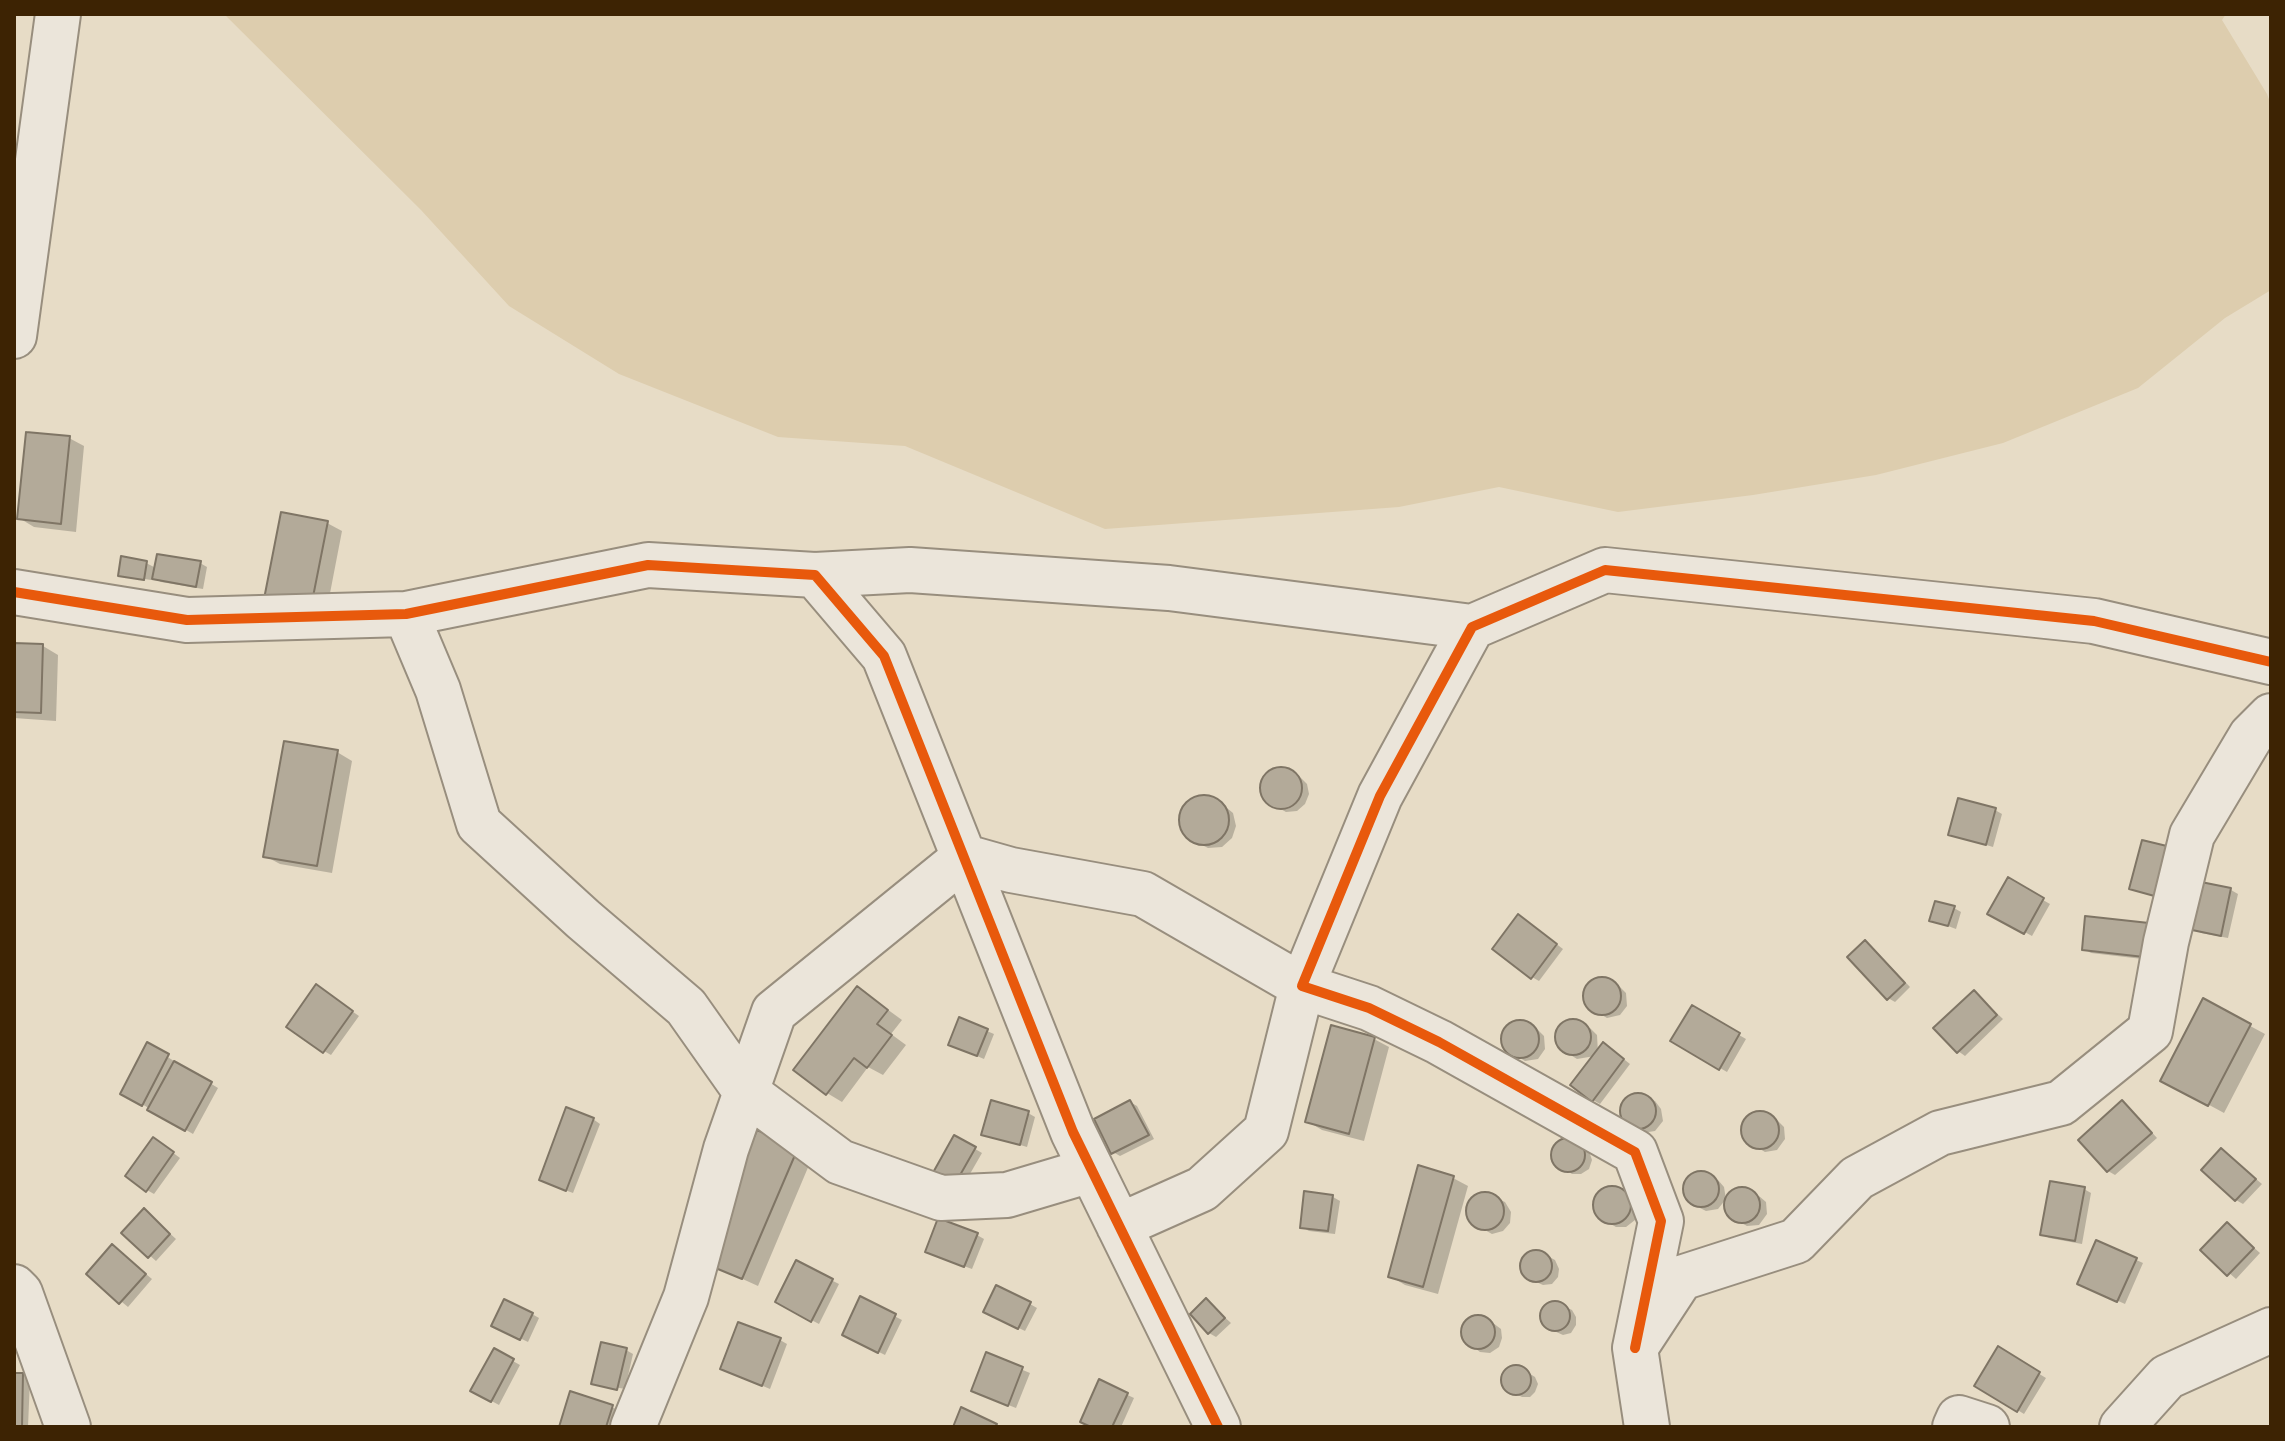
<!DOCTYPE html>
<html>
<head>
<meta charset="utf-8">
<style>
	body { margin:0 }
	#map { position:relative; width:2285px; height:1441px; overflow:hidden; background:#e7dcc6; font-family:"Old Standard TT",serif }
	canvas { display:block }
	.frame { position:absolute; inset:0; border:16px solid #3d2303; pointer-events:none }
</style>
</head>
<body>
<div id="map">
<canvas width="2285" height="1441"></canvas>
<div class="frame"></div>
</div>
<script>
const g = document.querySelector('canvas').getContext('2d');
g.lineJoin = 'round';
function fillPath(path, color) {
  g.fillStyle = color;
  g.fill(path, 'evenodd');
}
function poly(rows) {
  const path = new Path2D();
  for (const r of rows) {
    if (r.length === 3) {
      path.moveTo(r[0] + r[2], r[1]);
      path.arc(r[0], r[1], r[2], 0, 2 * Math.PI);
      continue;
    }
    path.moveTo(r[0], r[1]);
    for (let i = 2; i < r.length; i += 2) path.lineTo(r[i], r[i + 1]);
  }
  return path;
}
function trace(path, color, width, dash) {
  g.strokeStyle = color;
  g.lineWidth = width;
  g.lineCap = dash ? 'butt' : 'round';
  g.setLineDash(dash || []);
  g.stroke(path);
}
const green = poly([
	[224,14,2226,14,2222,20,2267,94,2271,105,2271,290,2225,318,2138,388,2003,443,1876,475,1753,495,1618,512,1499,487,1399,507,1105,529,905,446,778,437,619,374,509,306,421,210]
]);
const shadow = poly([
	[69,438,84,446,76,532,34,527,19,518],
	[327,523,342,531,326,614,282,606],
	[146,563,156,568,200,563,207,567,203,589,161,582,152,577,151,580,120,575],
	[14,645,43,646,58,655,56,721,14,718],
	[337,752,352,761,332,873,280,864,265,856],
	[1281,769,1299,776,1307,784,1309,794,1305,804,1297,811,1286,812,1277,807,1269,803,1262,793,1266,776],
	[1203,796,1216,799,1233,813,1236,826,1232,838,1222,847,1208,848,1194,841,1187,837,1181,824,1181,814,1185,805],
	[1995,810,2002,814,1993,847,1950,834],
	[2008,880,2050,904,2032,936,1990,913],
	[2231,890,2238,894,2228,938,2201,933,2194,929],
	[1954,908,1961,912,1956,929,1932,920],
	[1526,921,1563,949,1539,981,1532,977],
	[2148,925,2151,960,2091,953,2084,949],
	[1865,943,1872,947,1910,987,1895,1002,1888,998],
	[1603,979,1619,986,1626,993,1627,1006,1620,1015,1607,1018,1590,1008,1586,999,1587,989,1593,981],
	[858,988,902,1020,891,1034,906,1045,883,1075,868,1067,842,1102,827,1093],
	[323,991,359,1016,331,1055,324,1051],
	[1974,992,2003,1019,1965,1056,1958,1051],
	[2204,1001,2265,1034,2224,1113,2178,1088],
	[1692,1008,1746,1039,1727,1072,1673,1041],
	[961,1020,994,1034,984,1059,958,1048],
	[1572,1020,1590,1028,1597,1035,1598,1053,1611,1049,1630,1064,1600,1104,1593,1100,1595,1056,1577,1059,1561,1049,1556,1041,1557,1031,1564,1023],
	[1520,1022,1537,1029,1544,1036,1545,1049,1538,1059,1525,1061,1508,1051,1504,1042,1505,1032,1511,1025],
	[1374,1039,1389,1047,1364,1141,1322,1130,1307,1121],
	[148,1045,218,1088,193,1134,123,1093],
	[1638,1095,1655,1101,1661,1109,1663,1121,1655,1131,1642,1133,1626,1123,1621,1115,1623,1105,1629,1097],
	[1130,1102,1137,1106,1154,1139,1120,1156,1113,1152],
	[2122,1103,2129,1107,2157,1138,2115,1175,2108,1171],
	[1028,1113,1035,1117,1027,1147,984,1134],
	[1760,1113,1777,1120,1784,1127,1785,1139,1777,1150,1765,1152,1748,1142,1743,1133,1745,1123,1751,1115],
	[593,1119,600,1124,573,1193,549,1184],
	[758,1133,812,1158,758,1286,703,1261],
	[955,1137,982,1153,959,1193],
	[1565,1140,1573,1140,1589,1151,1592,1160,1589,1169,1581,1174,1572,1174,1556,1163,1554,1154,1556,1145],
	[160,1143,180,1158,154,1194,147,1190],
	[2221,1150,2262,1184,2243,1204,2236,1200],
	[1701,1172,1718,1180,1724,1187,1726,1199,1718,1209,1706,1211,1688,1202,1684,1192,1685,1183,1692,1175],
	[1453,1178,1468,1186,1438,1294,1405,1285,1390,1276],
	[1606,1188,1617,1188,1634,1199,1638,1210,1635,1220,1626,1227,1616,1227,1598,1217,1594,1206,1597,1196],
	[1742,1188,1759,1196,1766,1202,1767,1214,1759,1225,1747,1226,1730,1217,1725,1208,1727,1198,1733,1191],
	[2084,1189,2091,1193,2082,1244,2049,1238,2042,1234],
	[1487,1194,1505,1202,1511,1212,1510,1223,1503,1231,1492,1234,1474,1224,1468,1215,1469,1204,1477,1196],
	[1333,1197,1340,1201,1335,1234,1309,1231,1302,1227],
	[145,1211,176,1239,156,1261,124,1233],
	[2227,1224,2260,1253,2236,1279,2203,1250],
	[977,1235,984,1239,972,1269,934,1255],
	[2098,1243,2143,1263,2125,1304,2087,1287],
	[113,1247,152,1279,128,1307,88,1274],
	[1538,1251,1555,1260,1559,1269,1558,1277,1552,1284,1543,1285,1534,1281,1526,1276,1522,1268,1524,1259,1530,1253],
	[797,1263,839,1284,819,1324,777,1302],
	[861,1299,902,1320,885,1355,851,1338],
	[1207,1301,1231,1323,1216,1337,1209,1333],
	[1555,1302,1572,1310,1576,1317,1576,1325,1571,1333,1563,1335,1554,1331,1542,1320,1542,1311,1547,1305],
	[1030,1304,1037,1308,1025,1331,992,1315],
	[532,1314,539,1318,528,1342,501,1329],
	[1475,1316,1485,1317,1501,1329,1502,1338,1499,1347,1490,1353,1480,1352,1465,1340,1462,1330,1467,1322],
	[780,1340,787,1344,770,1389,730,1372],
	[1998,1349,2046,1378,2024,1414,1977,1385],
	[626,1350,633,1354,625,1389,593,1383],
	[495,1351,520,1365,499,1405,473,1391],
	[987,1355,1030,1373,1016,1408,980,1394],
	[1519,1367,1535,1377,1538,1384,1535,1392,1530,1397,1522,1397,1514,1393,1506,1388,1503,1381,1505,1373,1511,1368],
	[14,1375,23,1375,30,1379,28,1427,14,1427],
	[1100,1382,1134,1398,1121,1427,1093,1427],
	[612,1407,619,1411,614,1427,561,1427]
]);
const building = poly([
	[26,432,70,436,61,524,17,519,26,432],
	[281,512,328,521,311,607,264,599,281,512],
	[157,554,201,561,196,587,152,579,157,554],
	[121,556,147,561,144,580,118,576,121,556],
	[14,643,43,644,41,713,14,712,14,643],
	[284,741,338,750,317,866,263,857,284,741],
	[1281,788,21],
	[1204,820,25],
	[1958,798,1996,808,1986,845,1948,835,1958,798],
	[2142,840,2171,847,2158,897,2129,889,2142,840],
	[2008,877,2044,898,2024,934,1987,914,2008,877],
	[2201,882,2231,888,2221,936,2192,930,2201,882],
	[1935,901,1955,906,1948,926,1929,921,1935,901],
	[1518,914,1557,944,1531,979,1492,949,1518,914],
	[2085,916,2149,923,2144,957,2082,950,2085,916],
	[1865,940,1905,983,1887,1000,1847,957,1865,940],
	[1602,996,19],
	[316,984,353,1011,323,1053,286,1027,316,984],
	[857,986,888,1010,877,1024,892,1035,867,1068,854,1058,826,1095,793,1070,857,986],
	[1974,990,1997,1015,1957,1053,1933,1028,1974,990],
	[2203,998,2251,1024,2208,1106,2160,1081,2203,998],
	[1692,1005,1740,1033,1719,1070,1670,1041,1692,1005],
	[959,1017,988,1029,977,1056,948,1045,959,1017],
	[1573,1037,18],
	[1520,1039,19],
	[1331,1025,1375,1037,1349,1134,1305,1122,1331,1025],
	[147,1042,169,1054,142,1106,120,1094,147,1042],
	[1603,1042,1624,1059,1592,1102,1570,1085,1603,1042],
	[174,1061,212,1082,185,1131,147,1110,174,1061],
	[1638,1111,18],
	[991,1100,1029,1111,1020,1145,981,1135,991,1100],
	[1130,1100,1149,1135,1111,1154,1094,1119,1130,1100],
	[2122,1100,2152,1133,2107,1172,2078,1140,2122,1100],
	[566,1107,594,1118,566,1191,539,1180,566,1107],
	[1760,1130,19],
	[757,1130,798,1148,742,1279,701,1262,757,1130],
	[954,1135,976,1147,951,1191,930,1178,954,1135],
	[153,1137,174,1152,146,1192,125,1176,153,1137],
	[1568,1155,17],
	[2221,1148,2256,1179,2235,1201,2201,1170,2221,1148],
	[1418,1165,1454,1176,1423,1287,1388,1277,1418,1165],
	[1701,1189,18],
	[2050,1181,2085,1187,2075,1241,2040,1235,2050,1181],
	[1612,1205,19],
	[1742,1205,18],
	[1304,1191,1333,1195,1328,1231,1300,1228,1304,1191],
	[1485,1211,19],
	[144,1208,170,1234,148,1258,121,1233,144,1208],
	[938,1218,978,1233,964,1267,925,1252,938,1218],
	[2227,1222,2254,1248,2227,1276,2200,1250,2227,1222],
	[2096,1240,2137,1258,2117,1302,2077,1284,2096,1240],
	[112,1244,146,1274,119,1304,86,1274,112,1244],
	[1536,1266,16],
	[796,1260,833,1279,811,1322,775,1302,796,1260],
	[996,1285,1031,1302,1018,1329,983,1312,996,1285],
	[860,1296,896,1314,878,1353,842,1335,860,1296],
	[1206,1298,1225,1318,1208,1334,1190,1314,1206,1298],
	[504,1299,533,1313,520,1340,491,1326,504,1299],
	[1555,1316,15],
	[1478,1332,17],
	[738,1322,781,1338,762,1386,720,1369,738,1322],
	[601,1342,627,1348,617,1390,591,1384,601,1342],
	[1998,1346,2040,1372,2017,1412,1974,1386,1998,1346],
	[494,1348,514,1359,491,1402,470,1391,494,1348],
	[986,1352,1023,1367,1008,1406,971,1391,986,1352],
	[1516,1380,15],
	[14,1373,23,1373,22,1427,14,1427,14,1373],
	[1099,1379,1128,1393,1112,1427,1091,1427,1080,1422,1099,1379],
	[570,1391,613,1405,606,1427,559,1427,570,1391],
	[961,1407,997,1424,995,1427,953,1427,961,1407]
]);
const minor = poly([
	[14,336,58,14],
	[815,575,910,570,1169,588,1472,627],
	[14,592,187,620,406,614,648,565,815,575,884,656,1073,1132,1218,1427],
	[406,614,438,690,479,824,583,919,686,1007,746,1092,840,1162,941,1198,1007,1195,1091,1170],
	[14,1287,20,1293,68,1427],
	[1635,1348,1661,1221,1635,1152,1439,1042,1369,1008,1302,986,1380,796,1472,627,1605,570,2094,621,2271,662],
	[633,1427,686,1297,726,1149,774,1012,965,857,1011,870,1143,894,1302,986,1266,1131,1202,1189,1119,1226],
	[1647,1427,1635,1348,1681,1278,1796,1241,1857,1178,1940,1133,2061,1103,2150,1031,2166,942,2192,835,2251,736,2271,716],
	[1955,1427,1959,1418,1987,1427],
	[2122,1427,2167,1377,2271,1330]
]);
const cycleway = poly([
	[14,592,187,620,406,614,648,565,815,575,884,656,1073,1132,1218,1427],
	[1635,1348,1661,1221,1635,1152,1439,1042,1369,1008,1302,986,1380,796,1472,627,1605,570,2094,621,2271,662]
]);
fillPath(green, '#ddcdae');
fillPath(shadow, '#0003');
fillPath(building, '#b3aa99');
trace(building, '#7f7565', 2);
trace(minor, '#988e7e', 48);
trace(minor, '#ebe5da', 44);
trace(cycleway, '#e8590c', 10);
</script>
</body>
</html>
